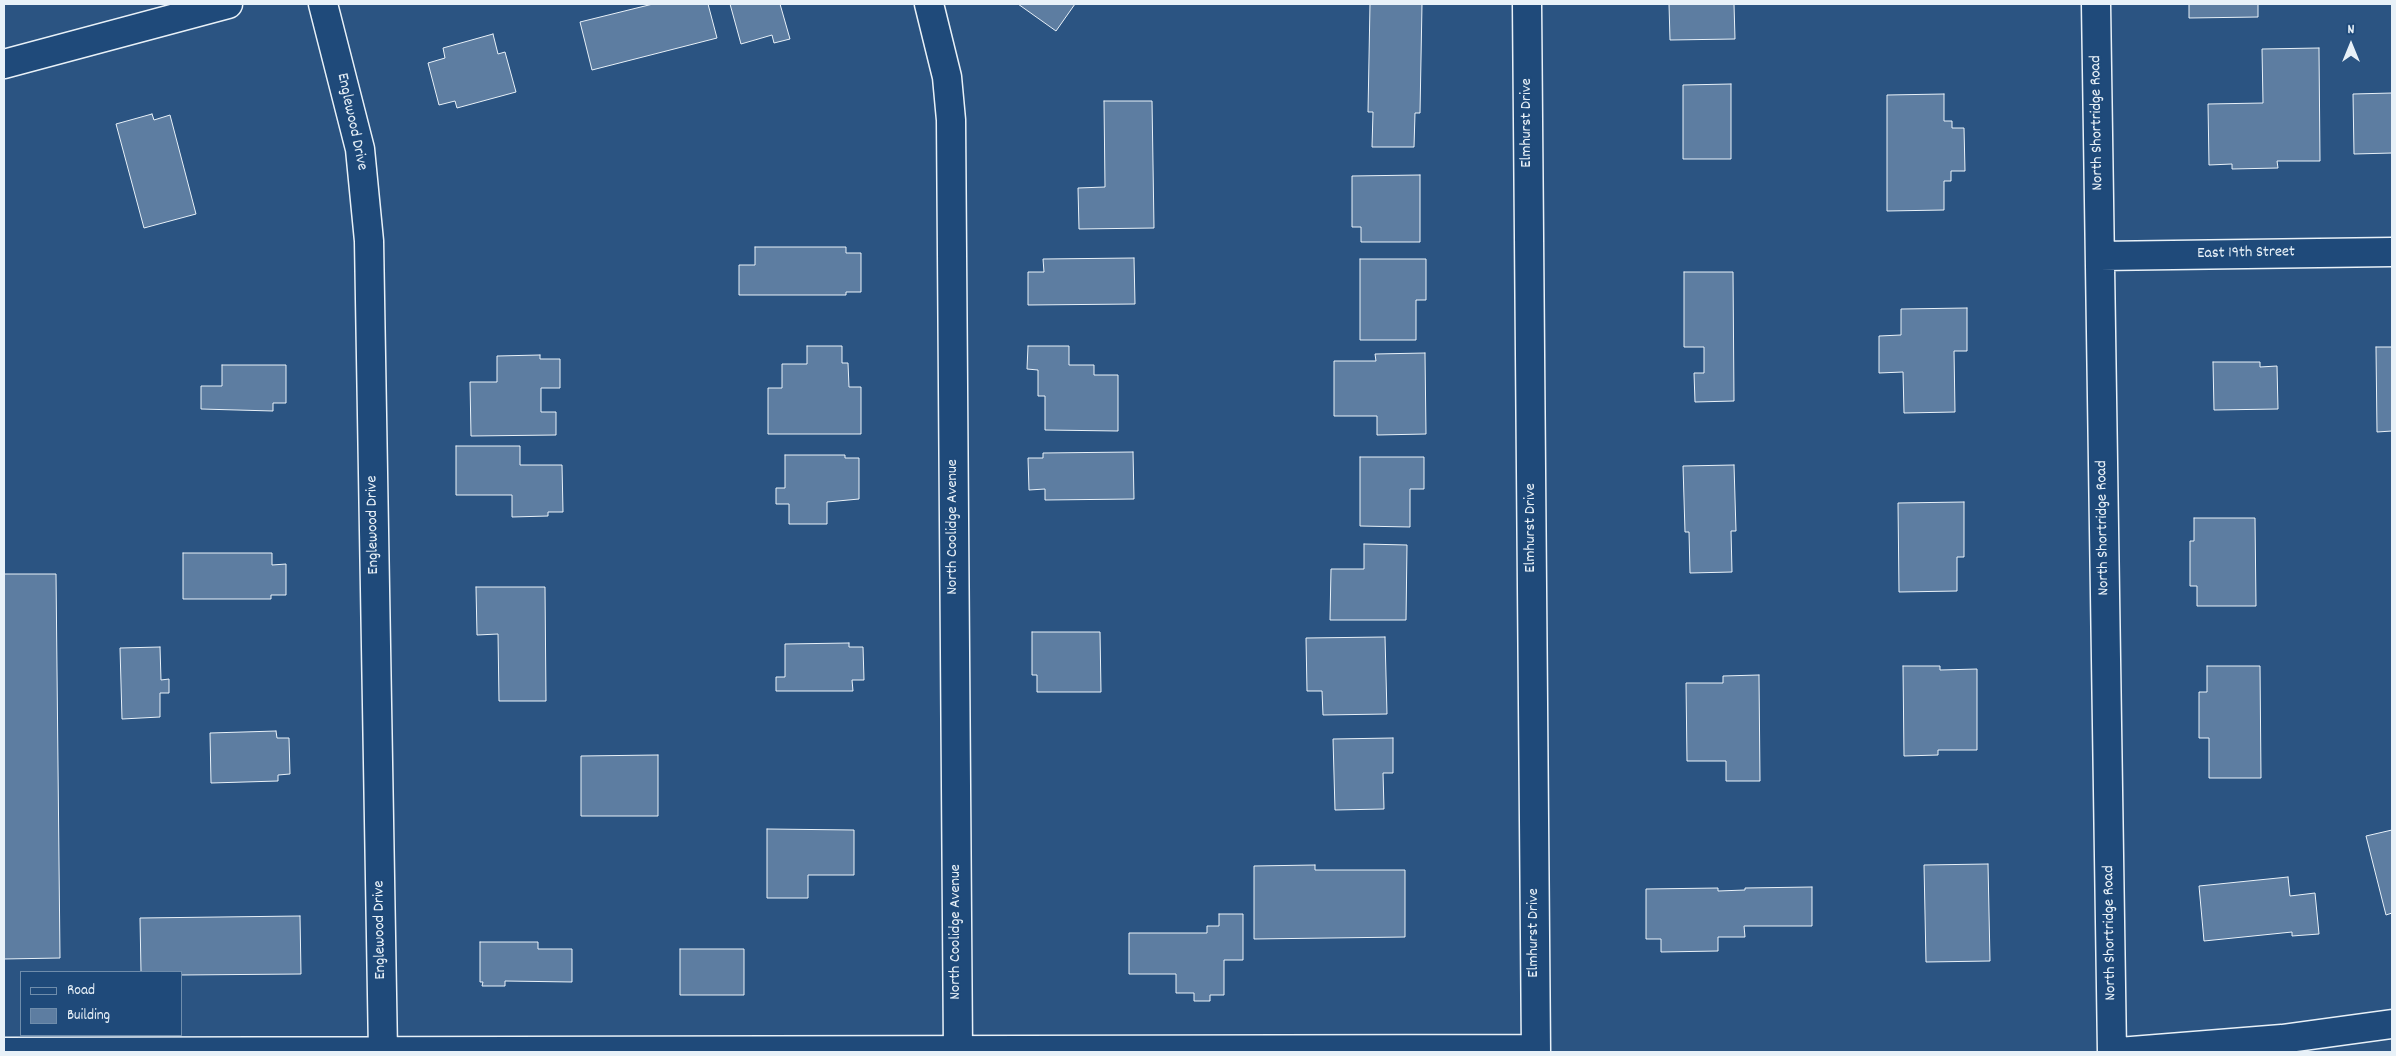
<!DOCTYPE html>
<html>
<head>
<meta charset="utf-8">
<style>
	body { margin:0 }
	#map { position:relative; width:2396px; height:1056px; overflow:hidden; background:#2b5482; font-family:Dekko,sans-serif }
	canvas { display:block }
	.frame { position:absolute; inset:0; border:5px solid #e8f1f8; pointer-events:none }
	.legend { position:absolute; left:20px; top:971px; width:162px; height:65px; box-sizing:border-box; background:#1f4a7a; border:1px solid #6f8dac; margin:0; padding:6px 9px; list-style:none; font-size:15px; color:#e8f1f8 }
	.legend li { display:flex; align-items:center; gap:10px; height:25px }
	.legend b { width:25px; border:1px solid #6f8dac }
	.north { position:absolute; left:2326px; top:20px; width:50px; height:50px; -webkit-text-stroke:4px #1f4a7a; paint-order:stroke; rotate:0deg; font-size:14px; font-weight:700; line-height:20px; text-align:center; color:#e8f1f8 }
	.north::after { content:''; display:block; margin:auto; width:18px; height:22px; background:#e8f1f8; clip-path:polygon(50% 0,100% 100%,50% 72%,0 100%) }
</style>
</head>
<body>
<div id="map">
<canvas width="2396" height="1056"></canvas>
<div class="frame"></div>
<ul class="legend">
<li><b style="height:6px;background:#1f4a7a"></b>Road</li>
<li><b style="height:14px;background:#5d7da1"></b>Building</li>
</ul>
<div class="north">N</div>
</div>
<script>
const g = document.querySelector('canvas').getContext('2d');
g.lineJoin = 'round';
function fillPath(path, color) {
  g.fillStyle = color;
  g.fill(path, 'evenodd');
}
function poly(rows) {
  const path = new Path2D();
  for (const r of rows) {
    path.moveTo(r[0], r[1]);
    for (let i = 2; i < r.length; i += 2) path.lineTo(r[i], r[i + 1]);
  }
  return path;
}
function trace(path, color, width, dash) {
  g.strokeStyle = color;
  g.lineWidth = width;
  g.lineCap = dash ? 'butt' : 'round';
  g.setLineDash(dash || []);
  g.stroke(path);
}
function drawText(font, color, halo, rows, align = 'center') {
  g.font = font + ' Dekko,sans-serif';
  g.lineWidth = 4;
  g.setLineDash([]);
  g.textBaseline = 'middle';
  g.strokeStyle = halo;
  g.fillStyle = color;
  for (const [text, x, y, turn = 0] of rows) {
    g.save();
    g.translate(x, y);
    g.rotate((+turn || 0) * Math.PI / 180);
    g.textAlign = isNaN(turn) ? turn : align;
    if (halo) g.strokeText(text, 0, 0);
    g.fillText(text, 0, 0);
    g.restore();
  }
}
const building = poly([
	[653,4,708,4,717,38,592,70,580,22,653,4],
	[730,4,780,4,790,39,774,43,772,35,741,44,730,4],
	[1018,4,1075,4,1056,31,1018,4],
	[1370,4,1422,4,1420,113,1415,113,1414,147,1372,147,1373,112,1368,112,1370,4],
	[1669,4,1734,4,1735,39,1670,40,1669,4],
	[2189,4,2258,4,2258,17,2189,18,2189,4],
	[493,34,498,54,505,52,516,92,457,108,455,101,439,105,428,63,445,58,443,48,493,34],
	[2319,48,2320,161,2277,161,2278,168,2232,169,2232,164,2209,165,2208,104,2263,103,2262,49,2319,48],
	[1731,84,1731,159,1683,159,1683,85,1731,84],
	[2392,93,2392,153,2354,154,2353,94,2392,93],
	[1944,94,1944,121,1952,121,1952,128,1964,128,1965,171,1951,171,1951,181,1944,181,1944,210,1887,211,1887,95,1944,94],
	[1104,101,1152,101,1154,228,1079,229,1078,188,1105,187,1104,101],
	[152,114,154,120,170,115,196,214,144,228,116,124,152,114],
	[1420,175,1420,242,1361,242,1361,227,1352,227,1352,176,1420,175],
	[755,247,846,247,846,253,861,253,861,292,846,292,846,295,739,295,739,265,755,265,755,247],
	[1134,258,1135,304,1028,305,1028,272,1044,272,1043,259,1134,258],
	[1360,259,1426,259,1426,300,1416,300,1416,340,1360,340,1360,259],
	[1684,272,1733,272,1734,401,1695,402,1694,373,1704,373,1704,347,1684,347,1684,272],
	[1967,308,1967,351,1954,351,1955,412,1904,413,1903,372,1879,373,1879,336,1901,335,1901,309,1967,308],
	[807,346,842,346,842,363,848,363,849,387,861,387,861,434,768,434,768,388,782,388,782,364,807,364,807,346],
	[1028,346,1069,346,1069,365,1094,365,1094,375,1118,375,1118,431,1045,430,1045,396,1038,396,1038,370,1027,369,1028,346],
	[2376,347,2392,347,2392,431,2377,432,2376,347],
	[1425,353,1426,434,1377,435,1377,416,1334,416,1334,361,1376,361,1375,354,1425,353],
	[540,355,540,359,560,359,560,388,541,388,541,412,556,412,556,435,471,436,470,382,497,382,497,356,540,355],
	[2213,362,2260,362,2260,367,2277,366,2278,409,2214,410,2213,362],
	[222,365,286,365,286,403,273,403,273,411,201,409,201,386,222,386,222,365],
	[456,446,520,446,520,465,562,465,563,512,548,512,548,516,512,517,512,495,456,495,456,446],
	[1133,452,1134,499,1045,500,1045,489,1029,490,1028,458,1043,458,1043,453,1133,452],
	[785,455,845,455,845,458,859,458,859,499,827,502,827,524,789,524,789,504,776,504,776,488,785,488,785,455],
	[1360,457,1424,457,1424,489,1410,489,1410,527,1360,526,1360,457],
	[1734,465,1736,531,1731,531,1732,572,1690,573,1689,532,1685,532,1683,466,1734,465],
	[1964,502,1964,557,1957,557,1957,591,1899,592,1898,503,1964,502],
	[2194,518,2255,518,2256,606,2197,606,2197,586,2190,586,2190,541,2194,541,2194,518],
	[1364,544,1407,545,1406,620,1330,620,1331,569,1364,569,1364,544],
	[183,553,272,553,272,565,286,564,286,595,271,595,271,599,183,599,183,553],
	[4,574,56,574,60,958,4,959,4,574],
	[476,587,545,587,546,701,499,701,498,634,477,635,476,587],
	[1032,632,1100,632,1101,692,1037,692,1037,675,1032,675,1032,632],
	[1385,637,1387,714,1323,715,1322,691,1307,691,1306,638,1385,637],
	[849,643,849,647,863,647,864,680,852,680,853,691,776,691,776,677,785,677,785,644,849,643],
	[160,647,161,680,169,679,169,693,160,693,160,717,122,719,120,648,160,647],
	[1903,666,1940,666,1940,670,1977,669,1977,750,1938,750,1938,755,1904,756,1903,666],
	[2207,666,2260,666,2261,778,2209,778,2209,738,2199,738,2199,692,2207,692,2207,666],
	[1759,675,1760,781,1726,781,1726,761,1687,761,1686,683,1723,683,1723,676,1759,675],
	[276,731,277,738,289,738,290,774,278,775,278,781,211,783,210,733,276,731],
	[1393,738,1393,773,1383,773,1384,809,1335,810,1333,739,1393,738],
	[658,755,658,816,581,816,581,756,658,755],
	[767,829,854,830,854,875,808,875,808,898,767,898,767,829],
	[2392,830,2392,913,2386,915,2366,836,2392,830],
	[1988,864,1990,961,1926,962,1924,865,1988,864],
	[1315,865,1315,870,1405,870,1405,937,1254,939,1254,866,1315,865],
	[2288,877,2290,896,2315,893,2319,934,2292,936,2292,932,2204,941,2199,886,2288,877],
	[1812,887,1812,926,1744,926,1745,937,1718,937,1718,951,1661,952,1661,939,1646,939,1646,889,1718,888,1718,891,1745,890,1745,888,1812,887],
	[1219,914,1243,914,1243,960,1224,960,1224,995,1210,995,1210,1001,1194,1001,1194,993,1176,993,1176,974,1129,974,1129,933,1207,933,1207,926,1219,926,1219,914],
	[300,916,301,974,181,975,181,972,141,972,140,918,300,916],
	[480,942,538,942,538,949,572,949,572,982,505,981,505,986,482,986,483,982,480,982,480,942],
	[680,949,744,949,744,995,680,995,680,949]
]);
const minor = poly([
	[323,4,360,149,369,241,383,1052],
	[929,4,947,77,951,120,958,1052],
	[1527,4,1536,1052],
	[2096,4,2112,1052],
	[4,64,228,4],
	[2100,256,2392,252],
	[4,1052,1536,1049],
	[2119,1052,2282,1039,2392,1024]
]);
const streetNames = [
	["Englewood Drive",351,122,78],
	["Elmhurst Drive",1528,123,-90],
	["North Shortridge Road",2098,123,-91],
	["East 19th Street",2246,254,-1],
	["Englewood Drive",374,525,-91],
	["North Coolidge Avenue",954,527,-90],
	["Elmhurst Drive",1532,528,-90],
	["North Shortridge Road",2104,528,-91],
	["Englewood Drive",381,930,-91],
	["North Coolidge Avenue",957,932,-90],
	["Elmhurst Drive",1535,933,-90],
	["North Shortridge Road",2111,933,-91]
];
fillPath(building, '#5d7da1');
trace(building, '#e8f1f8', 1);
trace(minor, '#e8f1f8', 31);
trace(minor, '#1f4a7a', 28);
drawText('16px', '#e8f1f8', '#1f4a7a', streetNames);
</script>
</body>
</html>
